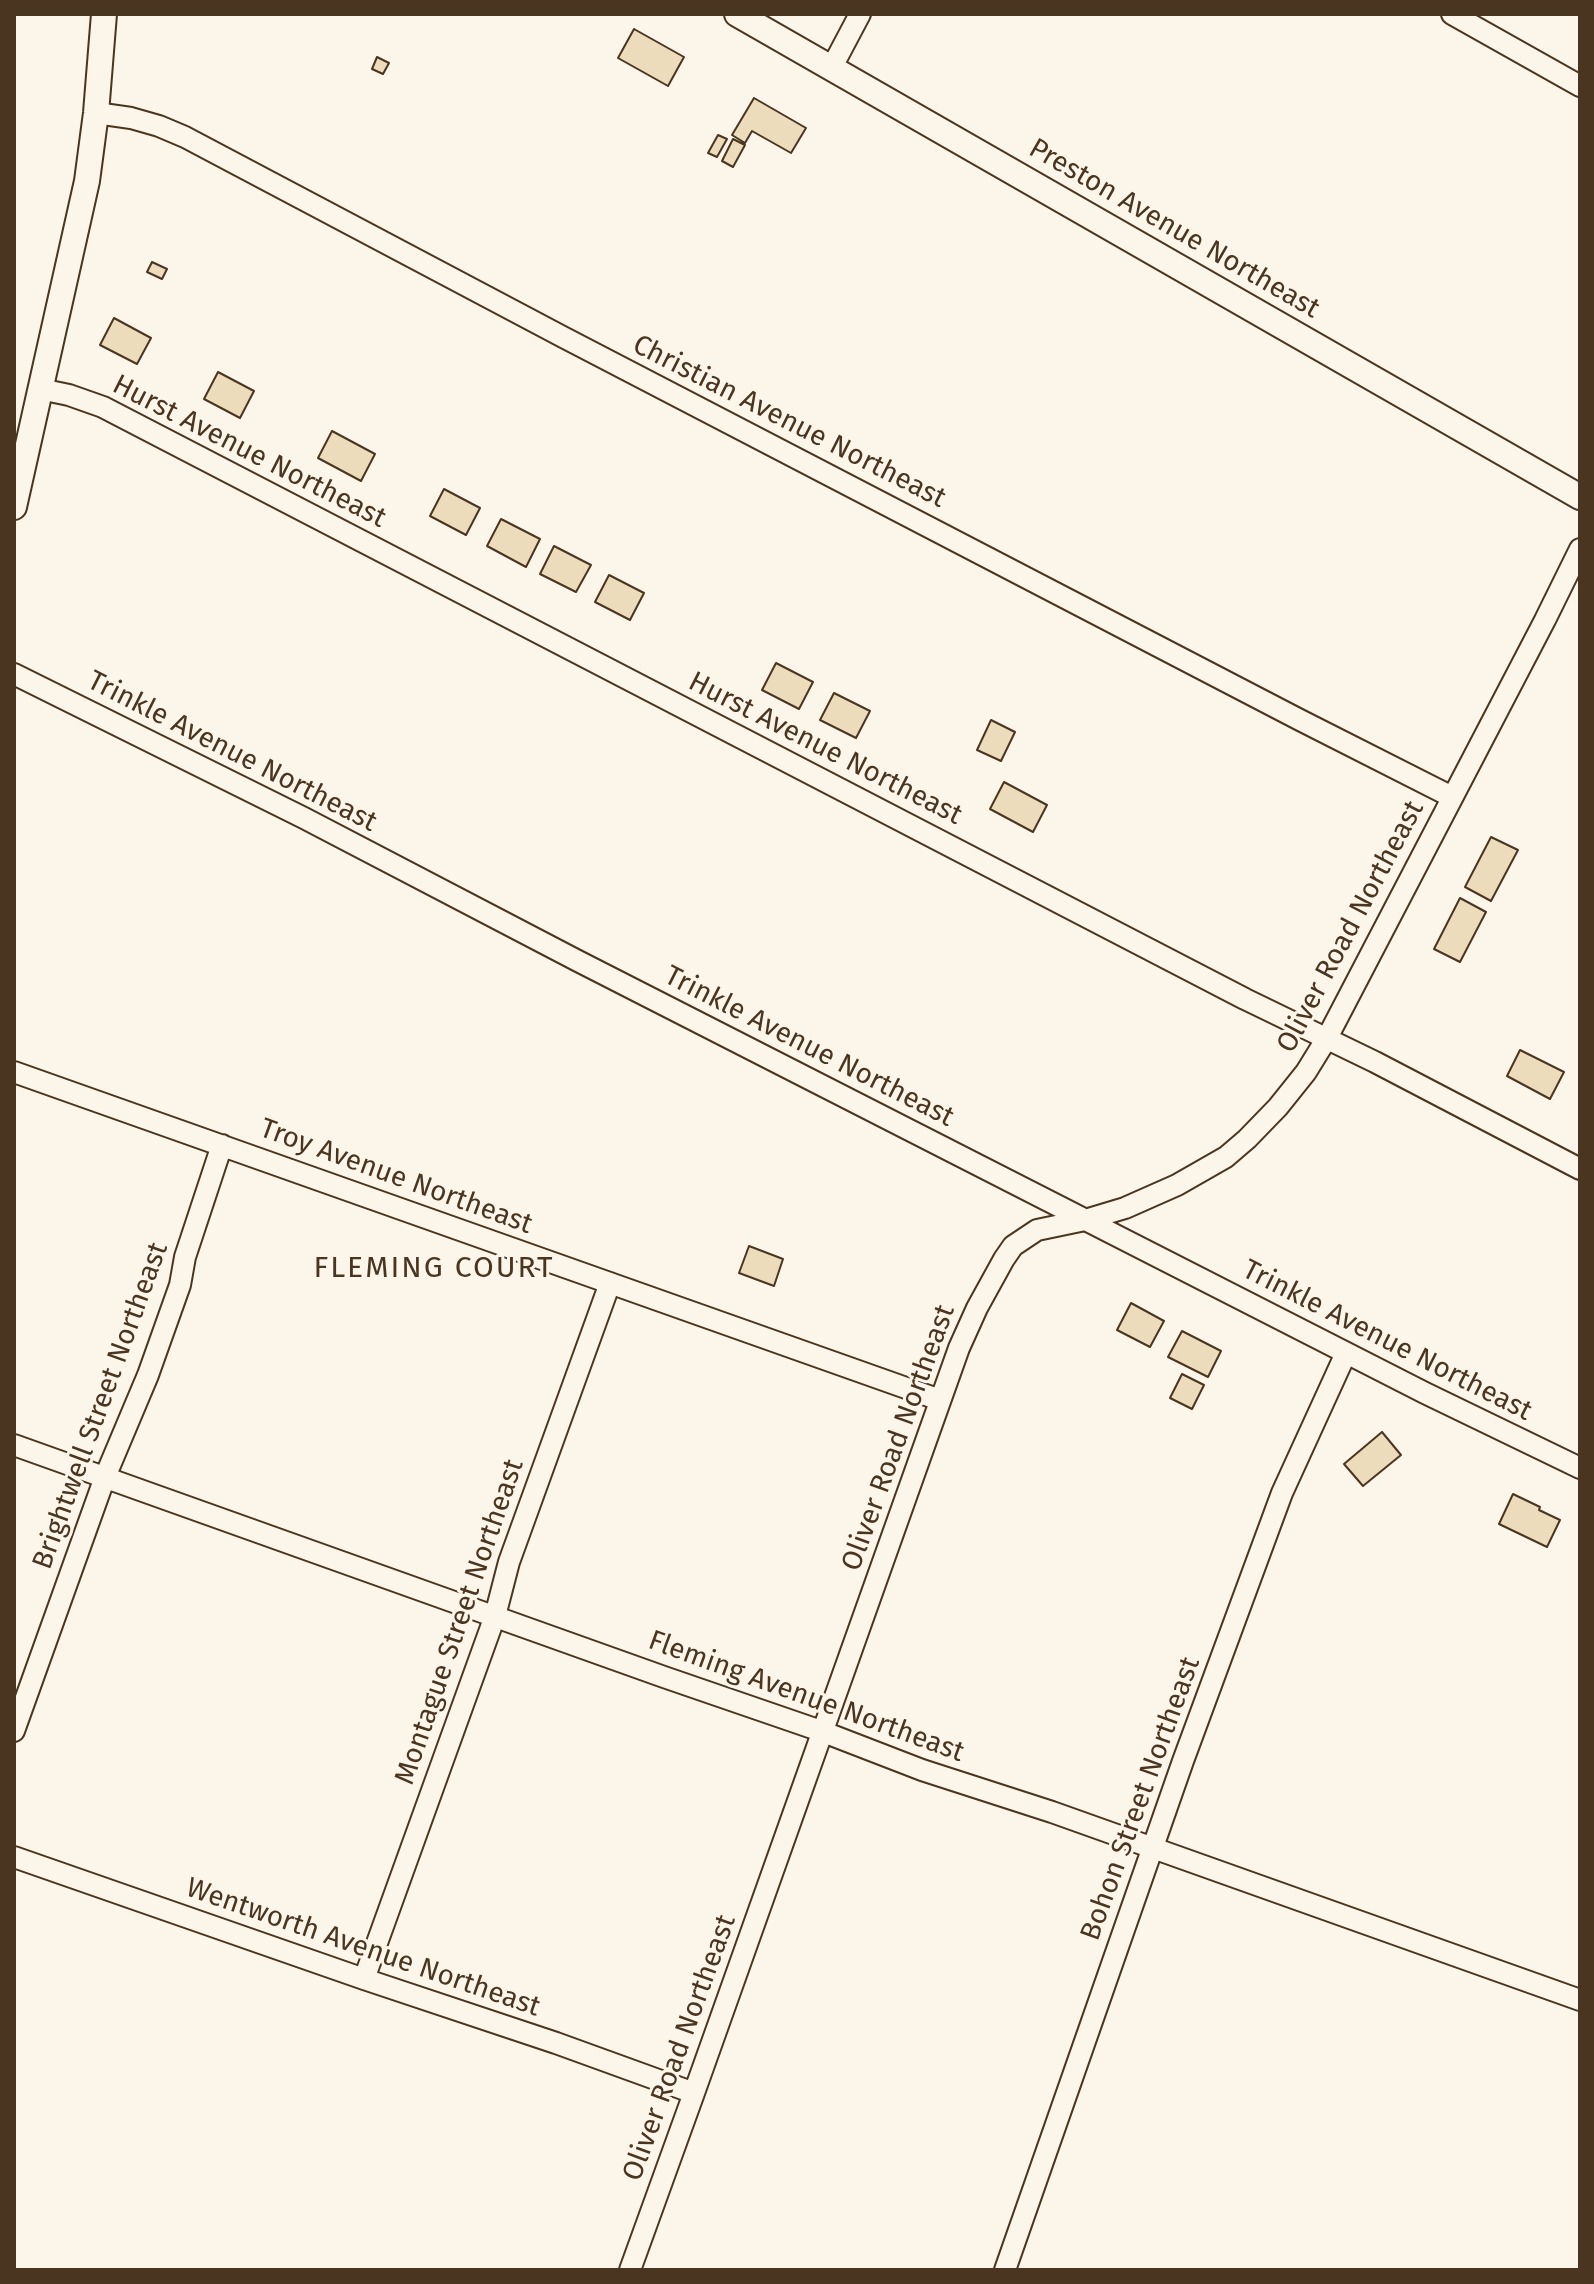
<!DOCTYPE html>
<html>
<head>
<meta charset="utf-8">
<style>
	body { margin:0 }
	#map { position:relative; width:1594px; height:2284px; overflow:hidden; background:#fbf6e9; font-family:"Fira Sans",sans-serif }
	canvas { display:block }
	.frame { position:absolute; inset:0; border:16px solid #4a3520; pointer-events:none }
</style>
</head>
<body>
<div id="map">
<canvas width="1594" height="2284"></canvas>
<div class="frame"></div>
</div>
<script>
const g = document.querySelector('canvas').getContext('2d');
g.lineJoin = 'round';
function fillPath(path, color) {
  g.fillStyle = color;
  g.fill(path, 'evenodd');
}
function poly(rows) {
  const path = new Path2D();
  for (const r of rows) {
    path.moveTo(r[0], r[1]);
    for (let i = 2; i < r.length; i += 2) path.lineTo(r[i], r[i + 1]);
  }
  return path;
}
function trace(path, color, width, dash) {
  g.strokeStyle = color;
  g.lineWidth = width;
  g.lineCap = dash ? 'butt' : 'round';
  g.setLineDash(dash || []);
  g.stroke(path);
}
function drawText(font, color, halo, rows, align = 'center') {
  g.font = font + ' "Fira Sans",sans-serif';
  g.lineWidth = 6;
  g.setLineDash([]);
  g.textBaseline = 'middle';
  g.strokeStyle = halo;
  g.fillStyle = color;
  for (const [text, x, y, turn = 0] of rows) {
    g.save();
    g.translate(x, y);
    g.rotate((+turn || 0) * Math.PI / 180);
    g.textAlign = isNaN(turn) ? turn : align;
    if (halo) g.strokeText(text, 0, 0);
    g.fillText(text, 0, 0);
    g.restore();
  }
}
const building = poly([
	[634,29,684,57,668,86,618,58,634,29],
	[377,57,389,63,383,74,372,69,377,57],
	[754,98,806,128,791,153,752,131,745,143,732,135,754,98],
	[718,135,727,139,717,157,708,153,718,135],
	[733,139,745,145,733,167,722,161,733,139],
	[152,262,167,269,162,279,147,272,152,262],
	[114,318,151,338,137,364,100,345,114,318],
	[218,372,254,391,240,418,204,399,218,372],
	[332,431,375,454,361,481,318,458,332,431],
	[444,489,480,508,466,535,430,516,444,489],
	[501,519,540,539,526,567,487,546,501,519],
	[554,546,591,565,576,592,540,574,554,546],
	[609,575,644,593,630,620,595,602,609,575],
	[776,663,813,682,799,709,762,690,776,663],
	[834,693,870,711,856,738,820,720,834,693],
	[991,720,1015,732,1001,761,977,750,991,720],
	[1004,782,1047,805,1033,832,990,809,1004,782],
	[1491,837,1518,850,1491,901,1465,887,1491,837],
	[1460,898,1486,912,1460,962,1434,949,1460,898],
	[1520,1050,1564,1072,1550,1099,1507,1076,1520,1050],
	[749,1246,783,1259,774,1286,739,1273,749,1246],
	[1131,1303,1164,1321,1150,1347,1117,1330,1131,1303],
	[1182,1331,1221,1351,1208,1377,1168,1357,1182,1331],
	[1182,1374,1204,1385,1192,1409,1170,1398,1182,1374],
	[1382,1432,1401,1455,1363,1486,1344,1464,1382,1432],
	[1513,1494,1540,1507,1539,1510,1560,1520,1547,1547,1499,1524,1513,1494]
]);
const minor = poly([
	[1452,14,1580,86],
	[832,67,860,14],
	[96,113,131,118,159,126,185,137,563,337,1300,720,1452,797],
	[40,389,69,395,103,407,1245,999,1375,1062,1580,1169],
	[14,674,304,818,578,961,1425,1393,1580,1468],
	[14,1072,940,1400],
	[14,1445,664,1677,821,1731,922,1770,1052,1812,1580,2000],
	[14,1731,105,1477,148,1375,180,1285,185,1257,222,1145],
	[14,1857,364,1979,556,2043,694,2093],
	[364,1979,495,1616,509,1562,610,1283],
	[630,2270,694,2093,959,1348,977,1308,1004,1259,1013,1246,1037,1230,1085,1220,1125,1208,1177,1185,1226,1157,1247,1139,1278,1107,1306,1072,1327,1038,1545,620,1580,549],
	[1005,2270,1183,1761,1282,1493,1346,1353]
]);
const tertiary = poly([
	[737,14,1580,497],
	[14,507,87,181,96,113,104,14]
]);
const streetNames = [
	["Preston Avenue Northeast",1174,229,30],
	["Christian Avenue Northeast",789,422,27],
	["Hurst Avenue Northeast",249,452,27],
	["Hurst Avenue Northeast",825,749,27],
	["Trinkle Avenue Northeast",232,752,27],
	["Oliver Road Northeast",1351,927,-62],
	["Trinkle Avenue Northeast",809,1047,27],
	["Troy Avenue Northeast",396,1177,20],
	["Trinkle Avenue Northeast",1387,1341,27],
	["Brightwell Street Northeast",101,1406,-70],
	["Oliver Road Northeast",899,1438,-70],
	["Montague Street Northeast",460,1622,-71],
	["Fleming Avenue Northeast",806,1697,20],
	["Bohon Street Northeast",1141,1799,-70],
	["Wentworth Avenue Northeast",363,1948,19],
	["Oliver Road Northeast",680,2048,-70]
];
const neighbourhoodNames = [
	["FLEMING COURT",434,1269]
];
fillPath(building, '#ecdcbc');
trace(building, '#4a3520', 2);
trace(minor, '#4a3520', 24);
trace(tertiary, '#4a3520', 28);
trace(minor, '#fbf6e9', 20);
trace(tertiary, '#fbf6e9', 24);
drawText('28px', '#4a3520', '#fbf6e9', streetNames);
g.letterSpacing = '2px';
drawText('30px', '#4a3520', '#fbf6e9', neighbourhoodNames);
g.letterSpacing = '0px';
</script>
</body>
</html>
